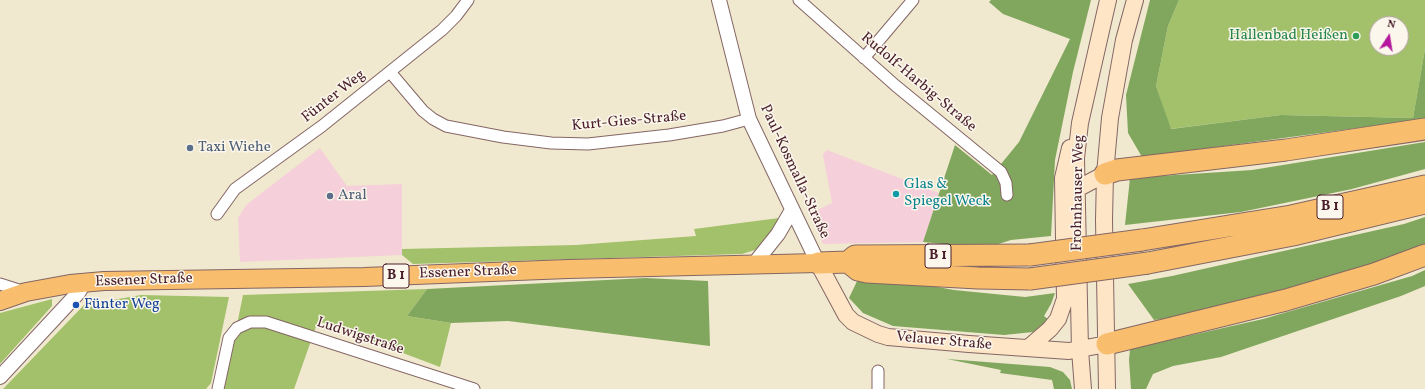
<!DOCTYPE html>
<html>
<head>
<meta charset="utf-8">
<style>
	body { margin:0 }
	#map { position:relative; width:1425px; height:389px; overflow:hidden; background:#f1e9cf; font-family:Vollkorn,serif }
	canvas { display:block }
	.north { position:absolute; left:1369px; top:16px; width:40px; height:40px; box-sizing:border-box; background:#fbf7ec; border:1px solid #b4a19f; border-radius:50%; rotate:12deg; font-size:11px; font-weight:700; line-height:16px; text-align:center; color:#4a1f2b }
	.north::after { content:''; display:block; margin:auto; width:14px; height:18px; background:#b5179e; clip-path:polygon(50% 0,100% 100%,50% 72%,0 100%) }
</style>
</head>
<body>
<div id="map">
<canvas width="1425" height="389"></canvas>
<div class="north">N</div>
</div>
<script>
const g = document.querySelector('canvas').getContext('2d');
g.lineJoin = 'round';
function fillPath(path, color) {
  g.fillStyle = color;
  g.fill(path, 'evenodd');
}
function poly(rows) {
  const path = new Path2D();
  for (const r of rows) {
    path.moveTo(r[0], r[1]);
    for (let i = 2; i < r.length; i += 2) path.lineTo(r[i], r[i + 1]);
  }
  return path;
}
function trace(path, color, width, dash) {
  g.strokeStyle = color;
  g.lineWidth = width;
  g.lineCap = dash ? 'butt' : 'round';
  g.setLineDash(dash || []);
  g.stroke(path);
}
function drawText(font, color, halo, rows, align = 'center') {
  g.font = font + ' Vollkorn,serif';
  g.lineWidth = 3;
  g.setLineDash([]);
  g.textBaseline = 'middle';
  g.strokeStyle = halo;
  g.fillStyle = color;
  for (const [text, x, y, turn = 0] of rows) {
    g.save();
    g.translate(x, y);
    g.rotate((+turn || 0) * Math.PI / 180);
    g.textAlign = isNaN(turn) ? turn : align;
    if (halo) g.strokeText(text, 0, 0);
    g.fillText(text, 0, 0);
    g.restore();
  }
}
const built = poly([
	[320,148,347,186,402,184,402,255,240,262,238,218,246,205],
	[827,150,939,193,923,242,823,244,809,214,832,203,823,155]
]);
const green = poly([
	[1179,0,1425,0,1425,49,1413,118,1281,115,1170,129,1156,86,1168,26],
	[1377,24,1401,24,1401,48,1377,48],
	[779,218,767,241,755,250,742,254,413,264,402,255,402,249,576,245,696,236,694,229],
	[427,289,407,316,451,323,440,367,318,321,294,389,224,389,243,295],
	[141,295,229,297,211,383,206,389,3,389,84,305],
	[52,299,52,306,0,364,0,313]
]);
const forest = poly([
	[991,0,1091,0,1073,72,1055,160,1051,236,1011,240,986,248,923,242,955,145,992,175,1019,142,1070,39,1003,14,989,2],
	[1150,0,1179,0,1168,26,1156,86,1171,129,1281,115,1413,118,1425,49,1425,119,1142,157,1128,133,1126,95],
	[1425,142,1425,169,1352,189,1241,212,1125,225,1130,178,1252,170],
	[1425,217,1425,249,1404,258,1182,317,1154,320,1128,284,1172,276,1404,224],
	[1425,270,1425,286,1401,296,1221,357,1173,366,1153,374,1146,389,1131,389,1129,360,1130,349,1263,319,1412,276],
	[859,277,900,280,954,290,1025,297,1055,293,1051,304,1044,316,1049,320,1033,332,1004,335,893,326,863,313,849,298],
	[646,278,708,281,710,346,508,321,451,323,407,316,427,289],
	[947,359,1050,367,1063,372,1070,380,1072,389,1054,389,1052,380,1000,373,1001,370]
]);
const minor = poly([
	[799,0,896,86,1001,172,1006,183,1007,195],
	[864,58,913,0],
	[390,72,423,111,433,119,446,126,503,137,551,143,588,144,669,135,723,126,749,119],
	[217,214,235,189,322,126,442,30,456,16,468,0],
	[0,284,25,292],
	[218,389,229,338,237,328,250,322,266,322,474,389],
	[878,389,878,371]
]);
const tertiary = poly([
	[719,0,749,119,818,263],
	[754,264,778,234,792,210],
	[0,377,78,293,85,282]
]);
const secondary = poly([
	[1075,190,1105,174],
	[818,263,846,315,853,322,878,334,888,337,969,344,1069,351,1107,344],
	[1028,348,1050,329,1058,319,1065,299,1063,178,1070,148],
	[1083,389,1080,350,1076,158,1080,123,1108,0],
	[1107,389,1104,220,1105,174,1110,118,1124,40,1135,0]
]);
const primary = poly([
	[0,301,26,292,70,284,104,281,364,277,568,269,818,263]
]);
const motorway = poly([
	[1105,174,1117,170,1286,150,1425,129],
	[1142,240,1291,216,1425,186],
	[848,262,855,256,1030,255],
	[818,263,848,262,858,270,867,272,978,278,1030,279],
	[1148,263,1293,235,1425,203],
	[1107,344,1286,300,1374,274,1425,255]
]);
const motorwayBridge = poly([
	[1030,255,1142,240],
	[1030,279,1148,263]
]);
const markers = [
	[1356,36,4,"#2e9e5b"],
	[190,148,4,"#5c6f8a"],
	[896,194,4,"#0f9aa8"],
	[330,196,4,"#5c6f8a"],
	[76,305,4,"#1a4fb4"]
];
const shields = [
	[1330,207,26],
	[938,256,26],
	[396,276,26]
];
const shieldNames = [
	["B 1",1330,207],
	["B 1",938,256],
	["B 1",396,276]
];
const leisureNames = [
	["Hallenbad Heißen",1348,36]
];
const streetNames = [
	["Rudolf-Harbig-Straße",918,83,40],
	["Fünter Weg",334,97,-38],
	["Kurt-Gies-Straße",629,122,-5],
	["Paul-Kosmalla-Straße",794,172,65],
	["Frohnhauser Weg",1079,193,-89],
	["Essener Straße",468,273,-2],
	["Essener Straße",144,281,-2],
	["Ludwigstraße",360,337,18],
	["Velauer Straße",944,342,5]
];
const serviceNames = [
	["Taxi Wiehe",198,148],
	["Aral",338,196]
];
const cultureNames = [
	["Glas &",904,185],
	["Spiegel Weck",904,202]
];
const transitNames = [
	["Fünter Weg",84,305]
];
fillPath(built, '#f5cfd9');
fillPath(green, '#a2c16a');
fillPath(forest, '#81a75e');
trace(minor, '#846664', 13);
trace(tertiary, '#846664', 16);
trace(secondary, '#846664', 18);
trace(primary, '#846664', 20);
trace(motorway, '#846664', 23);
trace(minor, '#fff', 11);
trace(tertiary, '#fff', 14);
trace(secondary, '#fde5c5', 16);
trace(primary, '#f9be6d', 18);
trace(motorway, '#f9be6d', 21);
trace(motorwayBridge, '#846664', 23, []);
trace(motorwayBridge, '#f9be6d', 21);
for (const [x, y, r, color] of markers) {
  const dot = new Path2D();
  dot.arc(x, y, r, 0, 2 * Math.PI);
  g.fillStyle = color;
  g.fill(dot);
  trace(dot, '#fbf7ec', 1.5);
}
for (const [x, y, w] of shields) {
  const box = new Path2D();
  box.roundRect(x - w / 2, y - 12, w, 24, 3);
  g.fillStyle = '#fbf7ec';
  g.fill(box);
  trace(box, '#4a1f2b', 1);
}
drawText('bold 14px', '#4a1f2b', null, shieldNames);
drawText('15px', '#27864d', '#fbf7ec', leisureNames, 'right');
drawText('15px', '#4a1f2b', '#fbf7ec', streetNames);
drawText('15px', '#4e5e75', '#fbf7ec', serviceNames, 'left');
drawText('15px', '#0d838f', '#fbf7ec', cultureNames, 'left');
drawText('15px', '#164399', '#fbf7ec', transitNames, 'left');
</script>
</body>
</html>
